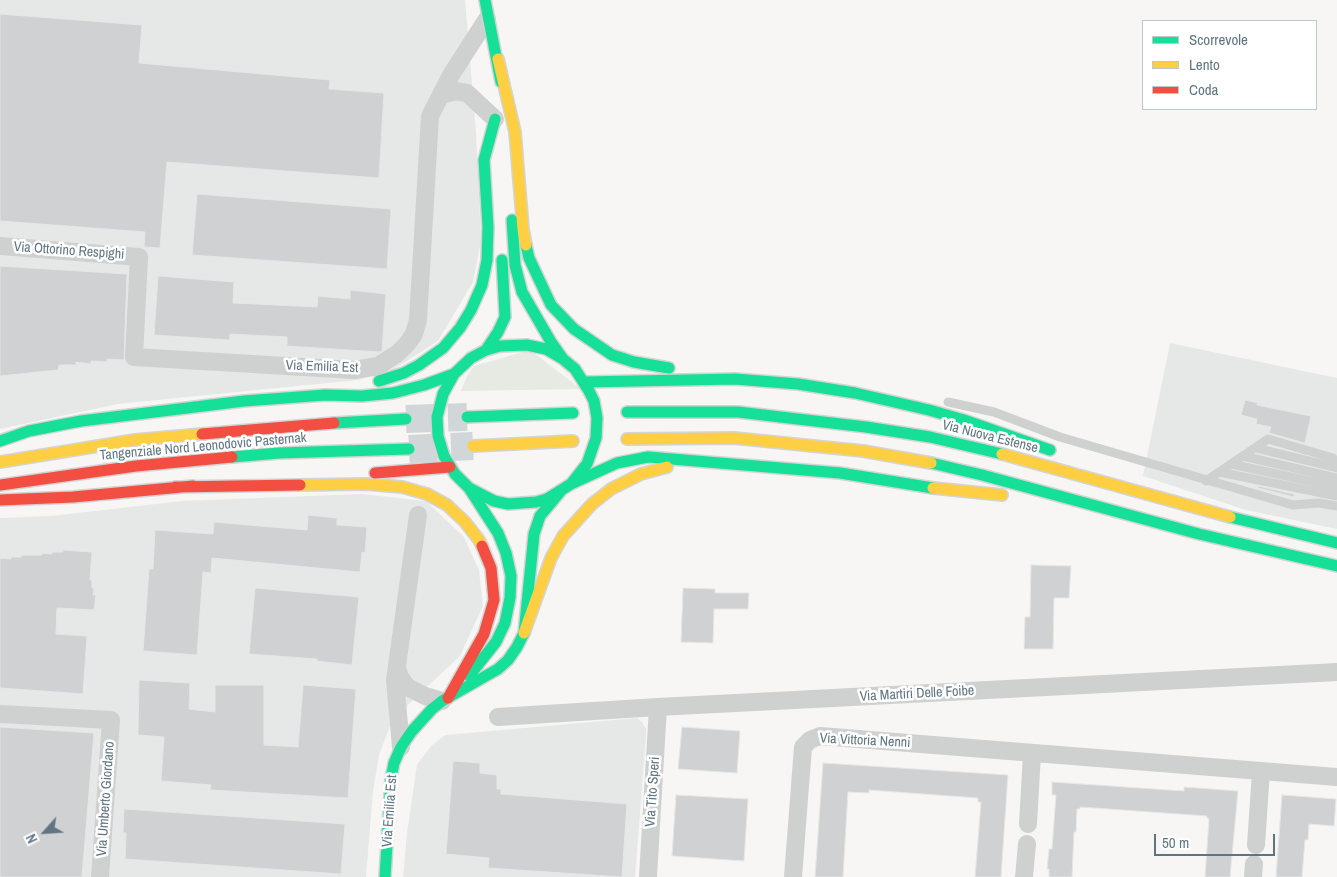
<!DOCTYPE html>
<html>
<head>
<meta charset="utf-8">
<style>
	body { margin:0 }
	#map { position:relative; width:1337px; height:877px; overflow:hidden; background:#f7f6f5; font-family:"Archivo Narrow",sans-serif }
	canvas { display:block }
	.legend { position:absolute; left:1142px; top:20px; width:175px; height:90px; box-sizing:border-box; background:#fff; border:1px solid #bfc8cd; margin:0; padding:6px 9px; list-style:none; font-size:15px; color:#607582 }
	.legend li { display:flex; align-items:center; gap:10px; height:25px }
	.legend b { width:25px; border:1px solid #bfc8cd }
	.north { position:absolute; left:20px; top:807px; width:50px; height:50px; -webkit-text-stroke:4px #fff; paint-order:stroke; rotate:244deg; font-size:14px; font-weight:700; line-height:20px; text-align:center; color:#607582 }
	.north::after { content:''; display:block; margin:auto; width:18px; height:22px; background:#607582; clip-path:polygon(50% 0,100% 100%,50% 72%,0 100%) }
	.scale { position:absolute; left:1154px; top:834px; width:121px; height:22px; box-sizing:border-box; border:2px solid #607582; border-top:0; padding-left:6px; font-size:15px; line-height:18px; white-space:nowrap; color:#607582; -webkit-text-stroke:4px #fff; paint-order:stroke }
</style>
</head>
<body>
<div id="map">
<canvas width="1337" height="877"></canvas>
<ul class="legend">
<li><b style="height:6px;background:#16e098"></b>Scorrevole</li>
<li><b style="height:6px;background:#ffcf43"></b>Lento</li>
<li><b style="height:6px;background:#f24e42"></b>Coda</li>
</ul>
<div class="north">N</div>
<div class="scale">50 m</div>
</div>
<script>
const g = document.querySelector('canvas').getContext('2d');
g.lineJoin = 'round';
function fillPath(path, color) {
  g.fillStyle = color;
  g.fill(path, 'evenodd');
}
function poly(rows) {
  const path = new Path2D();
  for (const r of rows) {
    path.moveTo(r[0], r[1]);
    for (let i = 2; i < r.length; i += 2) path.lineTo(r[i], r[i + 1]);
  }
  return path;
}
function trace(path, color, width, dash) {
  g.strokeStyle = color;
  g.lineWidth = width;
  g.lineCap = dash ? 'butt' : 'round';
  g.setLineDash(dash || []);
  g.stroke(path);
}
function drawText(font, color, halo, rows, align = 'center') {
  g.font = font + ' "Archivo Narrow",sans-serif';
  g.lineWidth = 5;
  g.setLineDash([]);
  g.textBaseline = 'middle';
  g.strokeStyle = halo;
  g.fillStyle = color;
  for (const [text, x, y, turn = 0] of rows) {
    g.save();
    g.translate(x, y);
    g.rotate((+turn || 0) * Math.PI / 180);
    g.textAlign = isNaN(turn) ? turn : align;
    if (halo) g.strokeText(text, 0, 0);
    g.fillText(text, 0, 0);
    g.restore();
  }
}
const built = poly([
	[0,0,465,0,476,132,481,241,473,282,438,341,391,371,358,380,118,404,0,429],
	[1170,343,1337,378,1337,529,1246,510,1143,476],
	[361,494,426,501,464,537,479,570,483,606,460,656,409,704,390,726,379,755,373,791,366,877,0,877,0,518,51,516,182,501],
	[637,718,642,722,646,729,646,736,635,877,403,877,407,833,417,765,431,746,445,735]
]);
const green = poly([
	[530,350,581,389,461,391,467,376,474,366]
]);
const building = poly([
	[0,14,142,25,139,63,330,80,329,89,384,93,379,178,167,162,160,248,144,247,145,232,0,221,0,14],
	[197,194,391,209,387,269,192,255,197,194],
	[0,266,127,274,124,360,107,359,107,362,91,361,91,364,76,362,76,365,59,365,58,370,0,376,0,266],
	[158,276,234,282,233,303,256,304,317,307,318,296,350,299,350,290,386,294,382,351,380,352,287,346,287,337,230,334,230,340,154,335,158,276],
	[1245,400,1258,403,1257,405,1311,416,1305,443,1269,433,1271,427,1256,424,1257,419,1241,415,1245,400],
	[1258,486,1294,494,1294,497,1258,488,1258,486],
	[308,515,337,518,337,525,367,527,365,553,362,552,360,572,212,558,211,573,203,572,197,655,143,651,149,569,153,569,155,530,213,534,214,522,307,530,308,515],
	[63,550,92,552,90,580,92,580,92,588,94,588,93,595,96,595,94,610,57,608,56,634,87,636,83,694,0,688,0,558,11,559,11,557,21,557,22,555,42,555,42,553,52,554,52,552,63,552,63,550],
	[1031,565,1071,566,1069,598,1054,598,1053,649,1024,649,1025,617,1030,617,1031,565],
	[255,588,359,597,352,665,317,661,317,659,249,654,255,588],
	[683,588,715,589,715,593,749,593,748,609,714,609,713,643,681,642,683,588],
	[139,680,190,683,189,709,215,712,215,685,264,685,264,745,298,747,303,685,356,689,348,798,210,790,211,785,161,781,164,737,138,735,139,680],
	[0,727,94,733,82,877,0,877,0,727],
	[682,727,740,731,737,773,678,769,682,727],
	[453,761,480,763,480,773,497,775,497,789,501,789,501,794,627,804,622,877,488,868,489,858,446,854,453,761],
	[823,763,1008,775,1001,877,975,877,981,802,978,802,978,798,869,790,869,793,848,792,843,877,815,877,823,763],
	[1052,782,1184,791,1184,787,1238,791,1230,877,1205,877,1209,819,1207,818,1207,816,1080,807,1080,809,1077,809,1076,832,1074,832,1072,877,1049,877,1049,869,1047,869,1049,849,1052,849,1056,795,1052,795,1052,782],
	[676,795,748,799,744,861,672,856,676,795],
	[1282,795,1336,799,1334,826,1309,824,1308,840,1305,840,1302,877,1276,877,1282,795],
	[124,809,345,824,341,874,125,859,126,833,123,833,124,809]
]);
const highwayTunnel = poly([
	[406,419,467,417],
	[409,449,473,446]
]);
const lane = poly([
	[948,402,994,412,1060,437,1293,505,1319,503,1337,506],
	[1256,448,1337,468],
	[1243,456,1337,478],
	[1231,464,1337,487],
	[1219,472,1337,496],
	[1206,481,1268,439,1333,458,1337,468]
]);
const street = poly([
	[441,95,455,91,467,93,495,119],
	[0,246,139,257,134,357,354,370,378,366,398,353,407,344,414,334,418,320,430,116,451,75,487,19],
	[397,668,400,677,407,687,425,696,442,701],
	[0,714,111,720,100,877],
	[498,717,658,707,1337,672],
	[401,747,395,680,418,515],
	[1028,824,1032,754],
	[1256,845,1261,771],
	[648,877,658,707],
	[793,877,803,747,810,740,820,736,1337,777],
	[1024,877,1027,844],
	[1253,877,1254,864]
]);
const fast = poly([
	[485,0,501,82],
	[512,220,515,265,522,292,551,342,563,359,575,369,589,391],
	[526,245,529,258,551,305,574,329,612,355,634,362,669,368],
	[486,350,498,332,505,317,502,260],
	[379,381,404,373,419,365,443,348,460,328,471,310,482,285,487,260,488,227,484,160,495,119],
	[585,382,735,379,798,384,855,393,929,410,964,420,1050,450],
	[443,394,454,374,471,358,486,350,500,346,527,345,546,349,563,359],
	[627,412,738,412,866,427,930,437,1002,454],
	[467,417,573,413],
	[334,423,406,419],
	[0,441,29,431,81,421,244,401,325,395,362,396,393,393,424,385,454,374],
	[444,456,455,474,469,488,494,501,508,504,536,502,547,499,571,484,586,465],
	[232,457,279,453,409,449],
	[931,463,982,475,1199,534,1337,566],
	[571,484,617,463,648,457,840,473,933,488],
	[469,488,498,533,506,553,511,576,510,598,505,623,496,642,469,676],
	[1230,517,1337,543],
	[385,877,391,778,394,763,401,747,412,731,432,709,442,701,498,669,508,660,517,647,524,633,534,534,540,516,560,492]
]);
const slow = poly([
	[498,59,515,132,523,229,526,245],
	[627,439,734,438,863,451,931,463],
	[473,446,573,441],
	[1002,454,1230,517],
	[0,462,135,440,202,434],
	[300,485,366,484,402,487,427,494,447,505,465,522,479,540,482,546],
	[933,488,1002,495],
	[524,633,551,558,563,536,592,504,611,489,641,474,667,467]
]);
const jam = poly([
	[202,434,334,423],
	[375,473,450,467],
	[0,485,136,466,232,457],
	[175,487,300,485],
	[0,500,73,497,193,486],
	[448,698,484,634,494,600,491,568,482,546]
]);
const fastBridge = poly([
	[443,394,437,417,438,436,444,456],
	[587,464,596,438,597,418,594,401,589,391]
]);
const streetNames = [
	["Via Ottorino Respighi",69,251,4],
	["Via Emilia Est",322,367,2],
	["Via Nuova Estense",990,437,14],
	["Tangenziale Nord Leonodovic Pasternak",203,447,-5],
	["Via Martiri Delle Foibe",917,694,-3],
	["Via Vittoria Nenni",865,741,3],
	["Via Tito Speri",653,792,-86],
	["Via Umberto Giordano",106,799,-86],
	["Via Emilia Est",390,811,-86]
];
fillPath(built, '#e6e8e8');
fillPath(green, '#e6eae3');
fillPath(building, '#d0d1d2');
trace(building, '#e6e6e5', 1);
trace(highwayTunnel, '#d1d6d8', 28, [28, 14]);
trace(fast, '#d3d4d5', 14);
trace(slow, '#d3d4d5', 14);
trace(jam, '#d3d4d5', 14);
trace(lane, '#cfd0d0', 9);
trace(street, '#cfd0d0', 18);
trace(fast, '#16e098', 11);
trace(slow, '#ffcf43', 11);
trace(jam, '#f24e42', 11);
trace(fastBridge, '#d4d4d4', 14, []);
trace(fastBridge, '#16e098', 11);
drawText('14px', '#607582', '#fff', streetNames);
</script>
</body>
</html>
